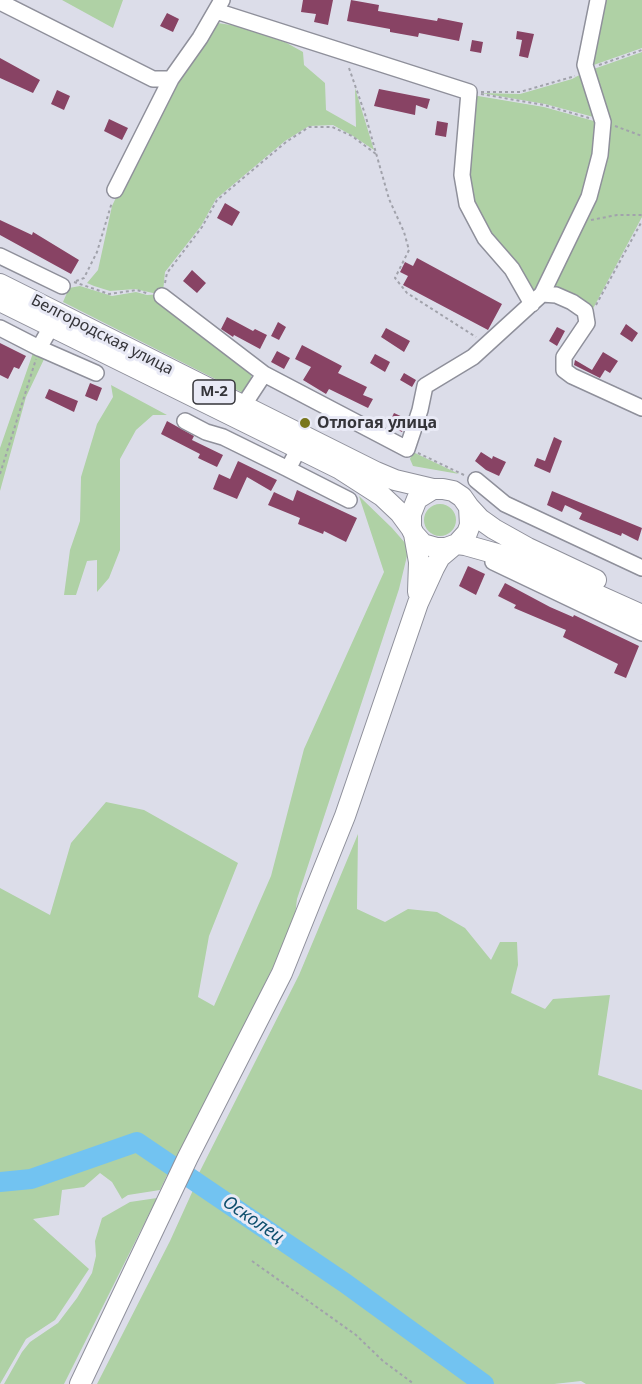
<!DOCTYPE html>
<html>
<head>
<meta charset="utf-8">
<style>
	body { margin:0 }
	canvas { display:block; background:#dcdde9 }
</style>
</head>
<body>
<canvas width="642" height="1384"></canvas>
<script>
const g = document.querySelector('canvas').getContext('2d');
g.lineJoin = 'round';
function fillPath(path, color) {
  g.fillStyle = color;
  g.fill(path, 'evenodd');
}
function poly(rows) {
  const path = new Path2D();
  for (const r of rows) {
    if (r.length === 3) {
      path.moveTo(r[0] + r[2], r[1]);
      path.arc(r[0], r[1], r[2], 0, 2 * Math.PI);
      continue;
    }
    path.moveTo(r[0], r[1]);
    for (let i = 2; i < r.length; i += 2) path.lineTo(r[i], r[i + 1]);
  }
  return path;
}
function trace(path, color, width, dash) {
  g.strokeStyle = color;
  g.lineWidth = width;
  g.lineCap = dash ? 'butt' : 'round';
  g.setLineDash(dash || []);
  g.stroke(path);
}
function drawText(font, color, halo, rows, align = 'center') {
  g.font = font + ' "Noto Sans",sans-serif';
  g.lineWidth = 6;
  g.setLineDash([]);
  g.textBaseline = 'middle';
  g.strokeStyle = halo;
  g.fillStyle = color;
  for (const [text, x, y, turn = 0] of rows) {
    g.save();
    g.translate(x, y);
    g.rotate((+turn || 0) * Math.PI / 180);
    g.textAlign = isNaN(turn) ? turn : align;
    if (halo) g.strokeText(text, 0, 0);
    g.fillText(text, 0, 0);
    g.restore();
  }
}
const green = poly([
	[62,0,123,0,113,28],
	[601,0,642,0,642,48,588,67],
	[218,23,237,26,285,42,303,52,304,65,325,83,326,110,356,127,355,88,374,150,353,136,333,125,309,126,285,141,216,199,201,226,165,272,163,292,153,293,135,289,110,291,94,286,87,283,98,270,112,206,133,162,177,80],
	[642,52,642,217,588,318,546,292,602,156,588,71],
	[585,72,601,119,545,104,481,93,520,94,572,79],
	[472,95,544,107,601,123,586,195,540,292,530,293,470,202,464,175],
	[80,286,112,296,136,292,147,295,164,294,252,369,250,387,243,393,63,302,69,288],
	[34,350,46,355,26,397,0,491,0,448],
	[111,385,167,415,153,415,136,430,120,459,120,550,109,578,97,592,97,560,87,561,76,595,64,595,70,550,80,521,81,477,97,424,113,397],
	[413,452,459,474,413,466,410,459],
	[359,496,392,528,406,544,407,556,399,589,297,899,294,924,177,1163,154,1160,169,1171,160,1190,128,1195,122,1199,112,1182,100,1173,84,1187,62,1190,59,1215,33,1219,89,1269,55,1320,26,1339,0,1384,0,1182,23,1180,40,1174,0,1178,0,888,50,915,71,843,106,802,144,810,238,863,209,936,198,997,214,1006,271,876,304,749,384,572],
	[440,520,16],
	[358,834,357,909,385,922,408,909,437,912,465,928,491,960,500,942,517,942,518,965,511,993,545,1009,553,999,610,995,598,1075,642,1090,642,1384,586,1384,581,1381,554,1384,493,1384,484,1375,198,1175,299,975],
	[194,1188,476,1384,97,1384,170,1241],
	[157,1198,64,1384,4,1384,22,1352,30,1342,58,1323,77,1298,92,1273,96,1256,95,1241,102,1218,130,1202]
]);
const river = poly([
	[0,1182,31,1179,137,1142,345,1283,484,1384]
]);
const building = poly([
	[303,0,333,0,328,25,314,22,316,14,301,12],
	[351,0,379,5,378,11,437,21,438,18,463,23,459,41,419,33,418,37,390,32,390,29,347,21],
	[167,13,179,19,173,32,160,26],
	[517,31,534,34,528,58,519,56,522,40,516,39],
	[472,40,483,42,481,53,470,51],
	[0,58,40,80,33,93,0,78],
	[379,89,430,99,427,109,416,105,415,115,374,106],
	[57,90,70,96,64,110,51,104],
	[109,119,128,128,122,140,104,131],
	[437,121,448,123,446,137,435,135],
	[225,203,240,212,232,226,217,218],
	[0,220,32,235,33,232,79,260,71,274,0,235],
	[417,258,502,304,488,330,403,285,408,276,400,272,405,262,413,266],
	[192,270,206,283,197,293,183,281],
	[227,317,253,331,255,329,267,335,260,349,234,335,233,337,221,329],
	[278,322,286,327,279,340,271,336],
	[626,324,638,333,632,342,620,334],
	[557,327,565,331,557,346,549,341],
	[386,328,410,341,404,352,381,337],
	[0,343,26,356,19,369,14,367,8,379,0,375],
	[302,345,342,366,338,373,367,387,363,395,373,399,368,408,329,389,326,394,303,380,311,367,295,359],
	[277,351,290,358,284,369,271,362],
	[603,352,618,361,610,373,605,370,600,378,574,365,575,360,592,370],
	[375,354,390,362,385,372,370,363],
	[404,373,416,380,412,387,400,380],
	[90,383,102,388,97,401,85,396],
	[49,389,78,401,74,412,45,398],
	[394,413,407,419,402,432,388,425],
	[167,421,194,436,192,440,223,455,217,467,198,458,200,454,161,434],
	[554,437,562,441,550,473,534,466,537,458,545,461],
	[481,452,492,459,493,456,506,462,499,476,486,470,475,461],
	[238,461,277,480,271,491,247,477,237,499,213,489,219,474,230,479],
	[297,490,357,518,346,542,324,531,323,534,298,524,300,518,268,505,274,492,293,501],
	[552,491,642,528,638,541,622,533,621,536,579,519,582,513,565,505,562,512,547,505],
	[468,566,485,574,476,595,459,586],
	[505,583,550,607,573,617,574,615,639,646,626,678,614,673,618,664,563,637,566,630,514,608,516,605,498,596]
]);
const path = poly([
	[599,65,642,50],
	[349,68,365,114,389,199,404,232,409,250,395,278,407,293,476,337],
	[481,92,520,92,575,76],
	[481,94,544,105,589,118],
	[615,126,642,136],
	[591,220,617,215,642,215],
	[76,281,84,278,97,252,112,202],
	[74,282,109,294,137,290,149,294],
	[165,283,167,273,202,227,217,200,286,142,309,127,332,127,352,136,376,154],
	[596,305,642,221],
	[418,453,464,475],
	[0,474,36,359],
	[252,1261,356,1335,383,1361,414,1384]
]);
const minor = poly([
	[0,2,153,79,171,79],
	[216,11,469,92,462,175,467,204,485,238,512,269,532,304],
	[115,190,171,79,200,38,222,0],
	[0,256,62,286],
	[542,294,589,197,600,155,603,122,585,65,598,0],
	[162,296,264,374,243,406],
	[0,328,39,348,51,327],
	[39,348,96,373],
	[264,374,407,449,420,410,425,386,473,357,542,294,556,295,572,302,585,311,587,323,564,357,564,370,572,376,642,408],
	[185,421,206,432,223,437,288,469],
	[299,448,288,469,349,500],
	[476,480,505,504,642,568],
	[493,562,642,633]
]);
const major = poly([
	[0,284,376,472,395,480,433,489],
	[0,301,340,469,382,496,400,513,411,528],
	[469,507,480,519,494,529,528,548,596,580],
	[414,534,419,562,418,592],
	[457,544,467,533,470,525,469,507,462,497,453,491,443,489,433,489,417,499,411,514,411,528,414,534,423,544,437,548,446,548,457,544,465,545,522,561,642,615],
	[80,1384,188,1157,282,973,345,816,418,603,434,568,440,557,453,546]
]);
const markers = [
	[305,423,6,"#78761c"]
];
const shields = [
	[214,392,42]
];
const shieldNames = [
	["М-2",214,392]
];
const streetNames = [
	["Белгородская улица",102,335,27]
];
const poiNames = [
	["Отлогая улица",317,423]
];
const waterNames = [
	["Осколец",253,1220,34]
];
fillPath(green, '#afd1a5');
trace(river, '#72c3f1', 20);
fillPath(building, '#884364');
trace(minor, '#8f909b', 18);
trace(major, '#8f909b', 22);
trace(path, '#a1a2ab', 2, [3, 3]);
trace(minor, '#fff', 15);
trace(major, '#fff', 20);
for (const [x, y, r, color] of markers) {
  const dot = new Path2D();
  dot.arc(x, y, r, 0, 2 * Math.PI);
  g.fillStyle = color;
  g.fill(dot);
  trace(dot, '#e9eaf6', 2);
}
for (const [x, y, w] of shields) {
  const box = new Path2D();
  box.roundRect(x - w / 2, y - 12, w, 24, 4.5);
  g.fillStyle = '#e9eaf6';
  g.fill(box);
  trace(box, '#35353a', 1.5);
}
drawText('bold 15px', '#35353a', null, shieldNames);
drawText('16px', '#35353a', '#e9eaf6', streetNames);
drawText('bold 16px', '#35353a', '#e9eaf6', poiNames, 'left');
drawText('italic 18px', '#0d4e6d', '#e9eaf6', waterNames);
</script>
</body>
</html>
